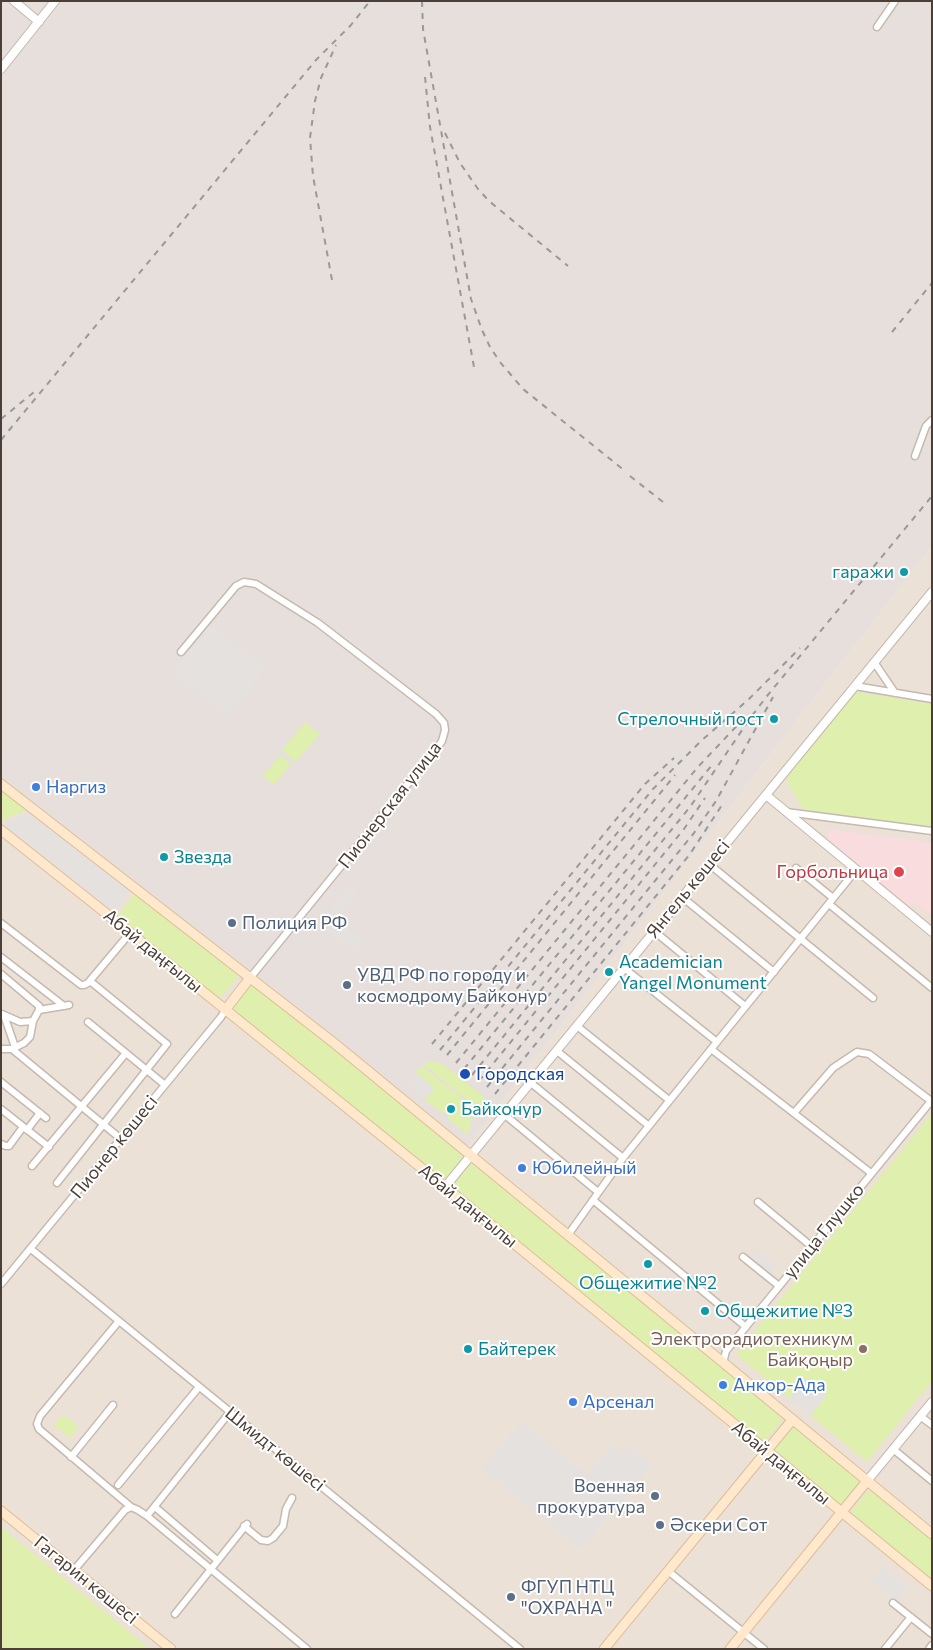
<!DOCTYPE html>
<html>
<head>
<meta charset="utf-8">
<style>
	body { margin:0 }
	#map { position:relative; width:933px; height:1650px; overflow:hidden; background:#f7f0ea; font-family:Commissioner,sans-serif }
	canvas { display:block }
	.frame { position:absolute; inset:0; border:2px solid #4c3f37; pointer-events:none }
</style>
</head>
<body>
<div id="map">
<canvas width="933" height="1650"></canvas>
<div class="frame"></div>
</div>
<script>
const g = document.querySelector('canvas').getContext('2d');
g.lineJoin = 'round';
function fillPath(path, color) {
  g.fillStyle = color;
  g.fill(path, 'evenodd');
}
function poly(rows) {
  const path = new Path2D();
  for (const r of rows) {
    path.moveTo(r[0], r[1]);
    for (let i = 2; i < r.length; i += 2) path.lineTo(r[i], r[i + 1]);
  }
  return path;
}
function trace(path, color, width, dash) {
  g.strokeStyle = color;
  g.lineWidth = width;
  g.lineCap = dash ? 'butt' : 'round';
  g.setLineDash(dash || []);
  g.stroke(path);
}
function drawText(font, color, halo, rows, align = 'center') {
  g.font = font + ' Commissioner,sans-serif';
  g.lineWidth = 4;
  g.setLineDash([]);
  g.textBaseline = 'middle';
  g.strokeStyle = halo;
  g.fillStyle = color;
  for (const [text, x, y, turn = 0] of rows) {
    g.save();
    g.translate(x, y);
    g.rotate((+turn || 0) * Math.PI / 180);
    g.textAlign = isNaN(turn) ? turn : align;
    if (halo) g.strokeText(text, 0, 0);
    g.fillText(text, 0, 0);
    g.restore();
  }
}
const residential = poly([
	[932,546,932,1649,1,1649,1,786,457,1160]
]);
const industrial = poly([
	[1,1,932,1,932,546,457,1160,1,786]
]);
const medical = poly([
	[828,829,932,843,932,917,913,902,909,907,827,841]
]);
const green = poly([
	[857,692,932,704,932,827,804,810,788,785,788,776,854,693],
	[305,722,320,734,296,762,282,750],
	[280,755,291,764,274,785,263,776],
	[1,788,29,809,1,821],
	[136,891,238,972,239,976,222,996,215,997,116,917],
	[253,983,256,984,462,1153,462,1160,449,1176,441,1178,234,1013,233,1005,250,984],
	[431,1061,443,1064,487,1099,478,1109,423,1064],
	[422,1066,476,1110,473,1113,468,1135,447,1118,450,1114,456,1112,456,1107,454,1105,448,1105,447,1112,443,1114,425,1100,434,1088,416,1073],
	[932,1113,932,1381,867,1462,736,1354],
	[473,1163,476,1163,780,1414,782,1417,781,1422,765,1441,763,1442,456,1192,455,1184,456,1180,468,1166],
	[63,1414,79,1427,70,1438,54,1425],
	[792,1427,796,1427,858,1479,860,1483,844,1504,838,1505,773,1452,773,1449],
	[870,1489,871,1489,932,1537,932,1582,852,1516,851,1512],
	[1,1527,150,1649,1,1649]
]);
const parking = poly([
	[210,623,267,667,228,718,171,674],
	[33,811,132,888,112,914,1,826],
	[349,885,358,893,337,919,364,941,355,954,317,924],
	[416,1073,434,1088,425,1100,406,1085],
	[756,1249,777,1266,771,1274,750,1257],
	[806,1378,827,1395,810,1416,789,1399],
	[521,1421,587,1475,612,1445,623,1453,629,1446,652,1465,581,1550,482,1469],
	[884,1566,908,1587,896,1601,871,1581]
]);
const minor = poly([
	[877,27,895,1],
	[915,456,926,426,932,420],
	[181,652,236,586,244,582,256,584,318,623,436,714,444,723,445,730,442,741,437,748,250,978],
	[874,662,895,693],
	[855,686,932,699],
	[786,812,932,831],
	[709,864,873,998],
	[796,868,833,898],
	[682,897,774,972],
	[829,904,932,988],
	[1,923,81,985,84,985,88,983,130,933],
	[654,931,745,1006],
	[1,957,64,1006],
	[624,968,717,1042],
	[1,974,39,1006,39,1010,33,1021,30,1037,24,1043,12,1049],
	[39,1010,69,1005],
	[2,1014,20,1022,33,1021],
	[4,1015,15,1047],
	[88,1022,165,1085],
	[577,1026,669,1100],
	[1,1049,12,1049,121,1139],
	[711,1049,871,1173],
	[557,1051,649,1126],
	[1,1082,46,1118],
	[531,1083,623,1158],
	[1,1109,49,1147],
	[794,1113,833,1068,857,1052,869,1054,931,1101],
	[505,1115,598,1192],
	[27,1130,40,1113],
	[1,1144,6,1146,9,1146,23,1127],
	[32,1166,126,1053],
	[57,1183,167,1044,90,981],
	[593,1200,746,1327],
	[758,1202,811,1246],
	[568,1235,623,1158,856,870],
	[31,1249,520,1649],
	[743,1257,779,1286],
	[1,1284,221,1017,226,1009],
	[119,1321,40,1416,37,1424,39,1429,131,1507,138,1510,147,1516,307,1649],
	[725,1365,724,1359,726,1351,932,1100],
	[920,1416,932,1425],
	[893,1449,932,1481],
	[71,1457,113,1405],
	[118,1485,199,1387],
	[155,1507,217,1560],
	[147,1516,230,1412],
	[244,1526,261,1540,268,1541,273,1538,283,1526,286,1509,292,1498],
	[75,1569,125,1510,131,1507],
	[668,1571,764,1649],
	[893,1603,932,1634],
	[175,1614,247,1524],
	[885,1649,911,1617],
	[929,1649,932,1645]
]);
const tertiary = poly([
	[14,1,39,22],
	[1,69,55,1],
	[766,795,932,932],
	[445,1187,932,592],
	[867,1481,932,1402]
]);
const secondary = poly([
	[1,784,334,1043,932,1534],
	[1,830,112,918,445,1187,932,1586],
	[226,1009,250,978],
	[1,1511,171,1649],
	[604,1649,792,1420],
	[730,1649,867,1481]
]);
const rail = poly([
	[422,1,423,29,471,299,482,330,490,347,500,362,523,389,625,471],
	[425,77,430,127,474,367],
	[445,133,460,163,478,189,489,201,568,266],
	[332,280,313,176,310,138,315,101,321,78,336,45],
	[892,332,932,283],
	[1,419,34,392],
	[1,440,316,60,351,25,370,1],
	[630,476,663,502],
	[432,1044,645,784,674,758],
	[440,1050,653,789,701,741,749,699,800,648],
	[447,1055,675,775],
	[456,1063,697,768,748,714],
	[464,1069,712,765],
	[472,1075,690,807,751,717,767,696,932,496],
	[479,1081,684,829,705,798],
	[487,1087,694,833,716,801,773,697],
	[495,1094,690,854,722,805]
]);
const markers = [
	[904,572,5,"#0f9aa8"],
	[774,719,5,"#0f9aa8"],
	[36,787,5,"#3f7fe0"],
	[164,857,5,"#0f9aa8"],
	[899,872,6,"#e0444e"],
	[232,923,5,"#5c6f8a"],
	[609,972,5,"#0f9aa8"],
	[347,985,5,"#5c6f8a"],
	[465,1074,6,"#1a4fb4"],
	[451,1109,5,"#0f9aa8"],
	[522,1168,5,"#3f7fe0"],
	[648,1264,5,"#0f9aa8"],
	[705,1311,5,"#0f9aa8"],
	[468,1349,5,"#0f9aa8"],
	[863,1349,5,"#8d6e63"],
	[723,1385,5,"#3f7fe0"],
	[573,1402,5,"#3f7fe0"],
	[655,1496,5,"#5c6f8a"],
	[660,1525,5,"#5c6f8a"],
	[511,1597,5,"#5c6f8a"]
];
const cultureNames = [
	["гаражи",894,572,"right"],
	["Стрелочный пост",764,719,"right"],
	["Звезда",174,857],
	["Academician",619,962],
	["Yangel Monument",619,983],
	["Байконур",461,1109],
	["Общежитие №2",648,1283,"center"],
	["Общежитие №3",715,1311],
	["Байтерек",478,1349]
];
const shopNames = [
	["Наргиз",46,787],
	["Юбилейный",532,1168],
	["Анкор-Ада",733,1385],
	["Арсенал",583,1402]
];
const streetNames = [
	["Пионерская улица",390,805,-52],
	["Янгель көшесі",688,889,-51],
	["Абай даңғылы",153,951,39],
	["Пионер көшесі",114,1147,-51],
	["Абай даңғылы",468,1206,39],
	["улица Глушко",824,1231,-51],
	["Шмидт көшесі",275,1449,39],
	["Абай даңғылы",781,1463,39],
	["Гагарин көшесі",86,1580,39]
];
const healthNames = [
	["Горбольница",888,872]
];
const serviceNames = [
	["Полиция РФ",242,923],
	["УВД РФ по городу и",357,975],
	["космодрому Байконур",357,996],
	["Военная",645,1486,"right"],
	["прокуратура",645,1507,"right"],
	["Әскери Сот",670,1525],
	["ФГУП НТЦ",521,1587],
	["\"ОХРАНА \"",521,1608]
];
const transitNames = [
	["Городская",476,1074]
];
const educationNames = [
	["Электрорадиотехникум",853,1339],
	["Байқоңыр",853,1360]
];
fillPath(residential, '#ebe1d7');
fillPath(industrial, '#e6dfdb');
fillPath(medical, '#f8dcde');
fillPath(green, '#dfefae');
fillPath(parking, '#e5e1df');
trace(minor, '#c6b9ae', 9);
trace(tertiary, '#c6b9ae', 10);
trace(secondary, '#dfbd97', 11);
trace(minor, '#fff', 6);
trace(tertiary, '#fff', 8);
trace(secondary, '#ffe8cb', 9);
trace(rail, '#999', 2, [6, 6]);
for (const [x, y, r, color] of markers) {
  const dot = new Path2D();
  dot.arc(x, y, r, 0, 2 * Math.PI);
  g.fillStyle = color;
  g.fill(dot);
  trace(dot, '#fff', 2);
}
drawText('18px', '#0d838f', '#fff', cultureNames, 'left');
drawText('18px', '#366cbe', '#fff', shopNames, 'left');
drawText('18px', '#4c3f37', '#fff', streetNames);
drawText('18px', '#be3a42', '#fff', healthNames, 'right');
drawText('18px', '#4e5e75', '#fff', serviceNames, 'left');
drawText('18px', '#164399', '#fff', transitNames, 'left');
drawText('18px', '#785e54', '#fff', educationNames, 'right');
</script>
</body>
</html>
